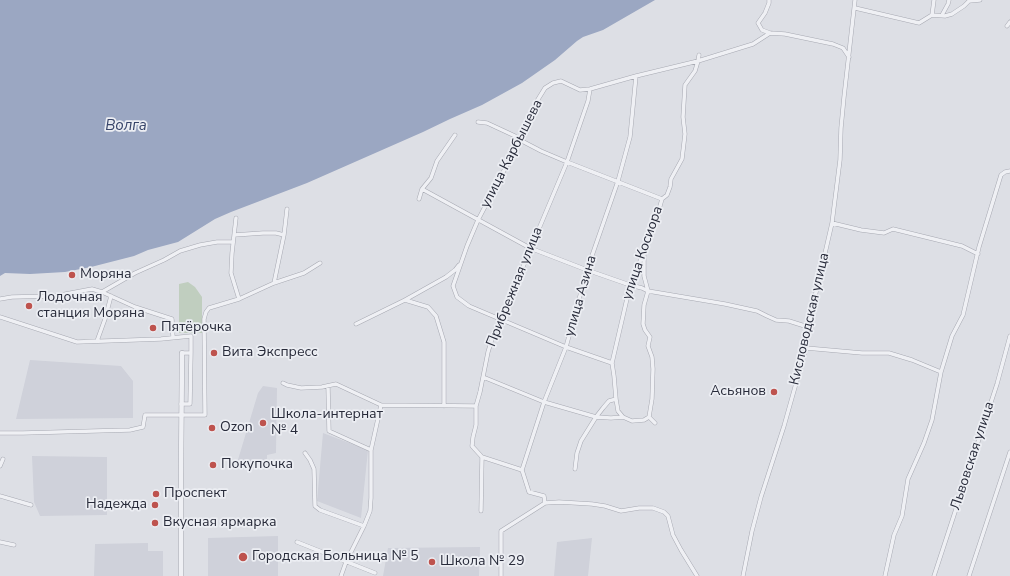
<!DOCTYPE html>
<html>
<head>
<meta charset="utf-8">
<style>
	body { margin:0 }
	canvas { display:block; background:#dddfe5 }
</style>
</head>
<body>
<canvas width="1010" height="576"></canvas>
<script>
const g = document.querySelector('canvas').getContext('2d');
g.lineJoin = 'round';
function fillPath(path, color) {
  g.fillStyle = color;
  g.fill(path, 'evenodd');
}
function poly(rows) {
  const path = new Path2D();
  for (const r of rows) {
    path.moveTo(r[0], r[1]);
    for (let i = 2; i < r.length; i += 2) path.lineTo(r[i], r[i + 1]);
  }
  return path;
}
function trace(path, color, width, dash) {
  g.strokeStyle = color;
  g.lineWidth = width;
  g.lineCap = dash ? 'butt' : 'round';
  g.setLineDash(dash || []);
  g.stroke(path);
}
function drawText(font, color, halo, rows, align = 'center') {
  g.font = font + ' "Nunito Sans",sans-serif';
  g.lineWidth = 3.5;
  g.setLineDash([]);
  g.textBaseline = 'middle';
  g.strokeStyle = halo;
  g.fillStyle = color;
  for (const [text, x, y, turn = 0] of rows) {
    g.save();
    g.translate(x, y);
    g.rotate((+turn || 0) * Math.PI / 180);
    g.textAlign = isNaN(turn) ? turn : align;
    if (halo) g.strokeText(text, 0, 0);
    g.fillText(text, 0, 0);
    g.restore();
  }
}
const built = poly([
	[30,360,121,366,133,381,133,418,16,419],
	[263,386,277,388,276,453,267,455,267,459,252,464,237,463,258,393],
	[323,433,368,450,361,518,317,501],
	[32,456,107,457,107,515,40,516,34,502],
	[278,536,278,576,208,576,208,538],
	[592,538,588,576,554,576,557,542],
	[148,543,148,551,163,551,163,576,94,576,95,544],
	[480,547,479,576,383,576,388,548]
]);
const green = poly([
	[188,282,195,287,202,297,202,333,179,333,179,284]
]);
const water = poly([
	[0,0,655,0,603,30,583,37,577,41,555,60,522,83,482,105,450,119,423,132,307,183,231,212,215,219,178,242,148,250,134,256,91,267,65,272,30,274,5,273,0,276]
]);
const minor = poly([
	[769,0,769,3,765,13,758,23,762,30,770,33],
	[855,8,919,23,932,15,945,16,952,14,964,6,969,1,980,0],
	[932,15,934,0],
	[942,15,948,4,949,0],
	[1007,26,1010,22],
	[478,122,487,123,515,136,520,140,541,151,567,162,662,199],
	[422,189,530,248,587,270,630,285,642,288,648,291,725,304,757,311,767,316,776,320,789,321,808,327],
	[419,199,422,189,431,178,437,161,455,135],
	[832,223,861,230,884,233,893,229,962,246,978,254],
	[234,235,263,233,276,233,284,235],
	[644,254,644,276,648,291,644,305,643,324,645,330,650,337,648,346,652,357,653,369,652,399,649,417,655,423],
	[274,283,284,235,287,209],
	[102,292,135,273,164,260,180,251,200,245,217,242,233,242],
	[0,299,12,297,55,296,92,289,102,292,135,307,172,319,173,338],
	[239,299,274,283,304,273,320,263],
	[405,300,446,277,455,270,459,265],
	[0,317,77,342,161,339,191,336,191,353,182,353],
	[356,324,405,300,428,307,436,316,444,342,444,406],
	[97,341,105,319,111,296],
	[806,348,862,353,889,353,912,360,941,372],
	[612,363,566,347,469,306,457,297,453,286,467,246,478,220,520,140,537,101,545,88,553,83,561,81,580,90,590,89,636,76,698,61,753,44,770,33,785,34,833,44,843,48,849,57],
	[483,377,544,402,596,417,611,418,623,417,632,421,644,420,649,417],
	[283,383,287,385,301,388,322,387,336,384,381,405,476,406],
	[328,386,329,431,371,450],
	[616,399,618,411,623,417],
	[181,404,190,404,191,353],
	[0,433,23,433,130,430,143,427,145,415,205,415,204,319,206,312,209,308,239,299,231,273,232,253,236,218],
	[305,453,310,460,314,469,315,506,320,510,364,526],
	[482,457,522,470],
	[0,466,3,459],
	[575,469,577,453,581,441,596,417,603,408,609,401,616,399,614,376,612,363,629,290,656,220,662,199,667,195,670,187,671,179,682,159,685,134,683,117,685,85,695,71,698,61,699,55],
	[0,496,31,505],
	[545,503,544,496,529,492,522,470,544,402,566,347,587,270,618,181,630,137,636,76],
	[481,511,482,457,472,446,473,437,476,425,476,406,480,392,488,352,494,332,501,319,567,162,588,101,590,89],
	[0,542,14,545],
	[297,542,375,573],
	[341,576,346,562,364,526,370,511,371,498,371,450,381,405],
	[501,576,501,531,545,503,559,502,592,504,605,506,621,511,639,508,653,508,664,512,668,516,673,535,681,550,697,576],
	[743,576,752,531,761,497,784,426,806,348,808,327,832,223,840,160,841,128,844,97,855,0],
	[885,576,894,535,902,516,908,479,924,443,932,420,941,372,952,336,963,315,979,247,1001,175,1005,172,1010,171],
	[934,576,997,384,1010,336],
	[969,576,1010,452]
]);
const tertiary = poly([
	[181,576,181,474,182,353]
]);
const markers = [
	[72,275,4,"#be534e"],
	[29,306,4,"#be534e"],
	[153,328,4,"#be534e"],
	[214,353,4,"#be534e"],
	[774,392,4,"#be534e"],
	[263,423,4,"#be534e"],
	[212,428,4,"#be534e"],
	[213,465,4,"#be534e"],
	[156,494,4,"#be534e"],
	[155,505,4,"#be534e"],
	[155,523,4,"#be534e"],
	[243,557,5,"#be534e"],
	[432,562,4,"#be534e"]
];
const streetNames = [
	["улица Карбышева",512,154,-63],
	["улица Косиора",643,253,-71],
	["Прибрежная улица",515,287,-68],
	["улица Азина",581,296,-74],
	["Кисловодская улица",810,319,-77],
	["Львовская улица",973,456,-72]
];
const poiNames = [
	["Моряна",80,275],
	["Лодочная",37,298],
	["станция Моряна",37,314],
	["Пятёрочка",161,328],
	["Вита Экспресс",222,353],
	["Асьянов",766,392,"right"],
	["Школа-интернат",271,415],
	["№ 4",271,431],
	["Ozon",220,428],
	["Покупочка",221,465],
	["Проспект",164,494],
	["Надежда",147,505,"right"],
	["Вкусная ярмарка",163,523],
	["Городская Больница № 5",252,557],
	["Школа № 29",440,562]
];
const waterNames = [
	["Волга",126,126]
];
fillPath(built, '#cfd1da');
fillPath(green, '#c0cebf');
fillPath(water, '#9ba7c2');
trace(minor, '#a7a9b2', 4.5);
trace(tertiary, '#a7a9b2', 5.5);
trace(minor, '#eff0f4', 3.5);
trace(tertiary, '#eff0f4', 4.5);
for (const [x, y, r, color] of markers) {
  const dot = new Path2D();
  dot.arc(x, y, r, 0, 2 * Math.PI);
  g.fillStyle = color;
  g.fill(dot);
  trace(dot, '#eceef3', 1.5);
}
drawText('14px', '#282b3a', '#eceef3', streetNames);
drawText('14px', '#282b3a', '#eceef3', poiNames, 'left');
drawText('italic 15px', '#374469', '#eceef3', waterNames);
</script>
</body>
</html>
